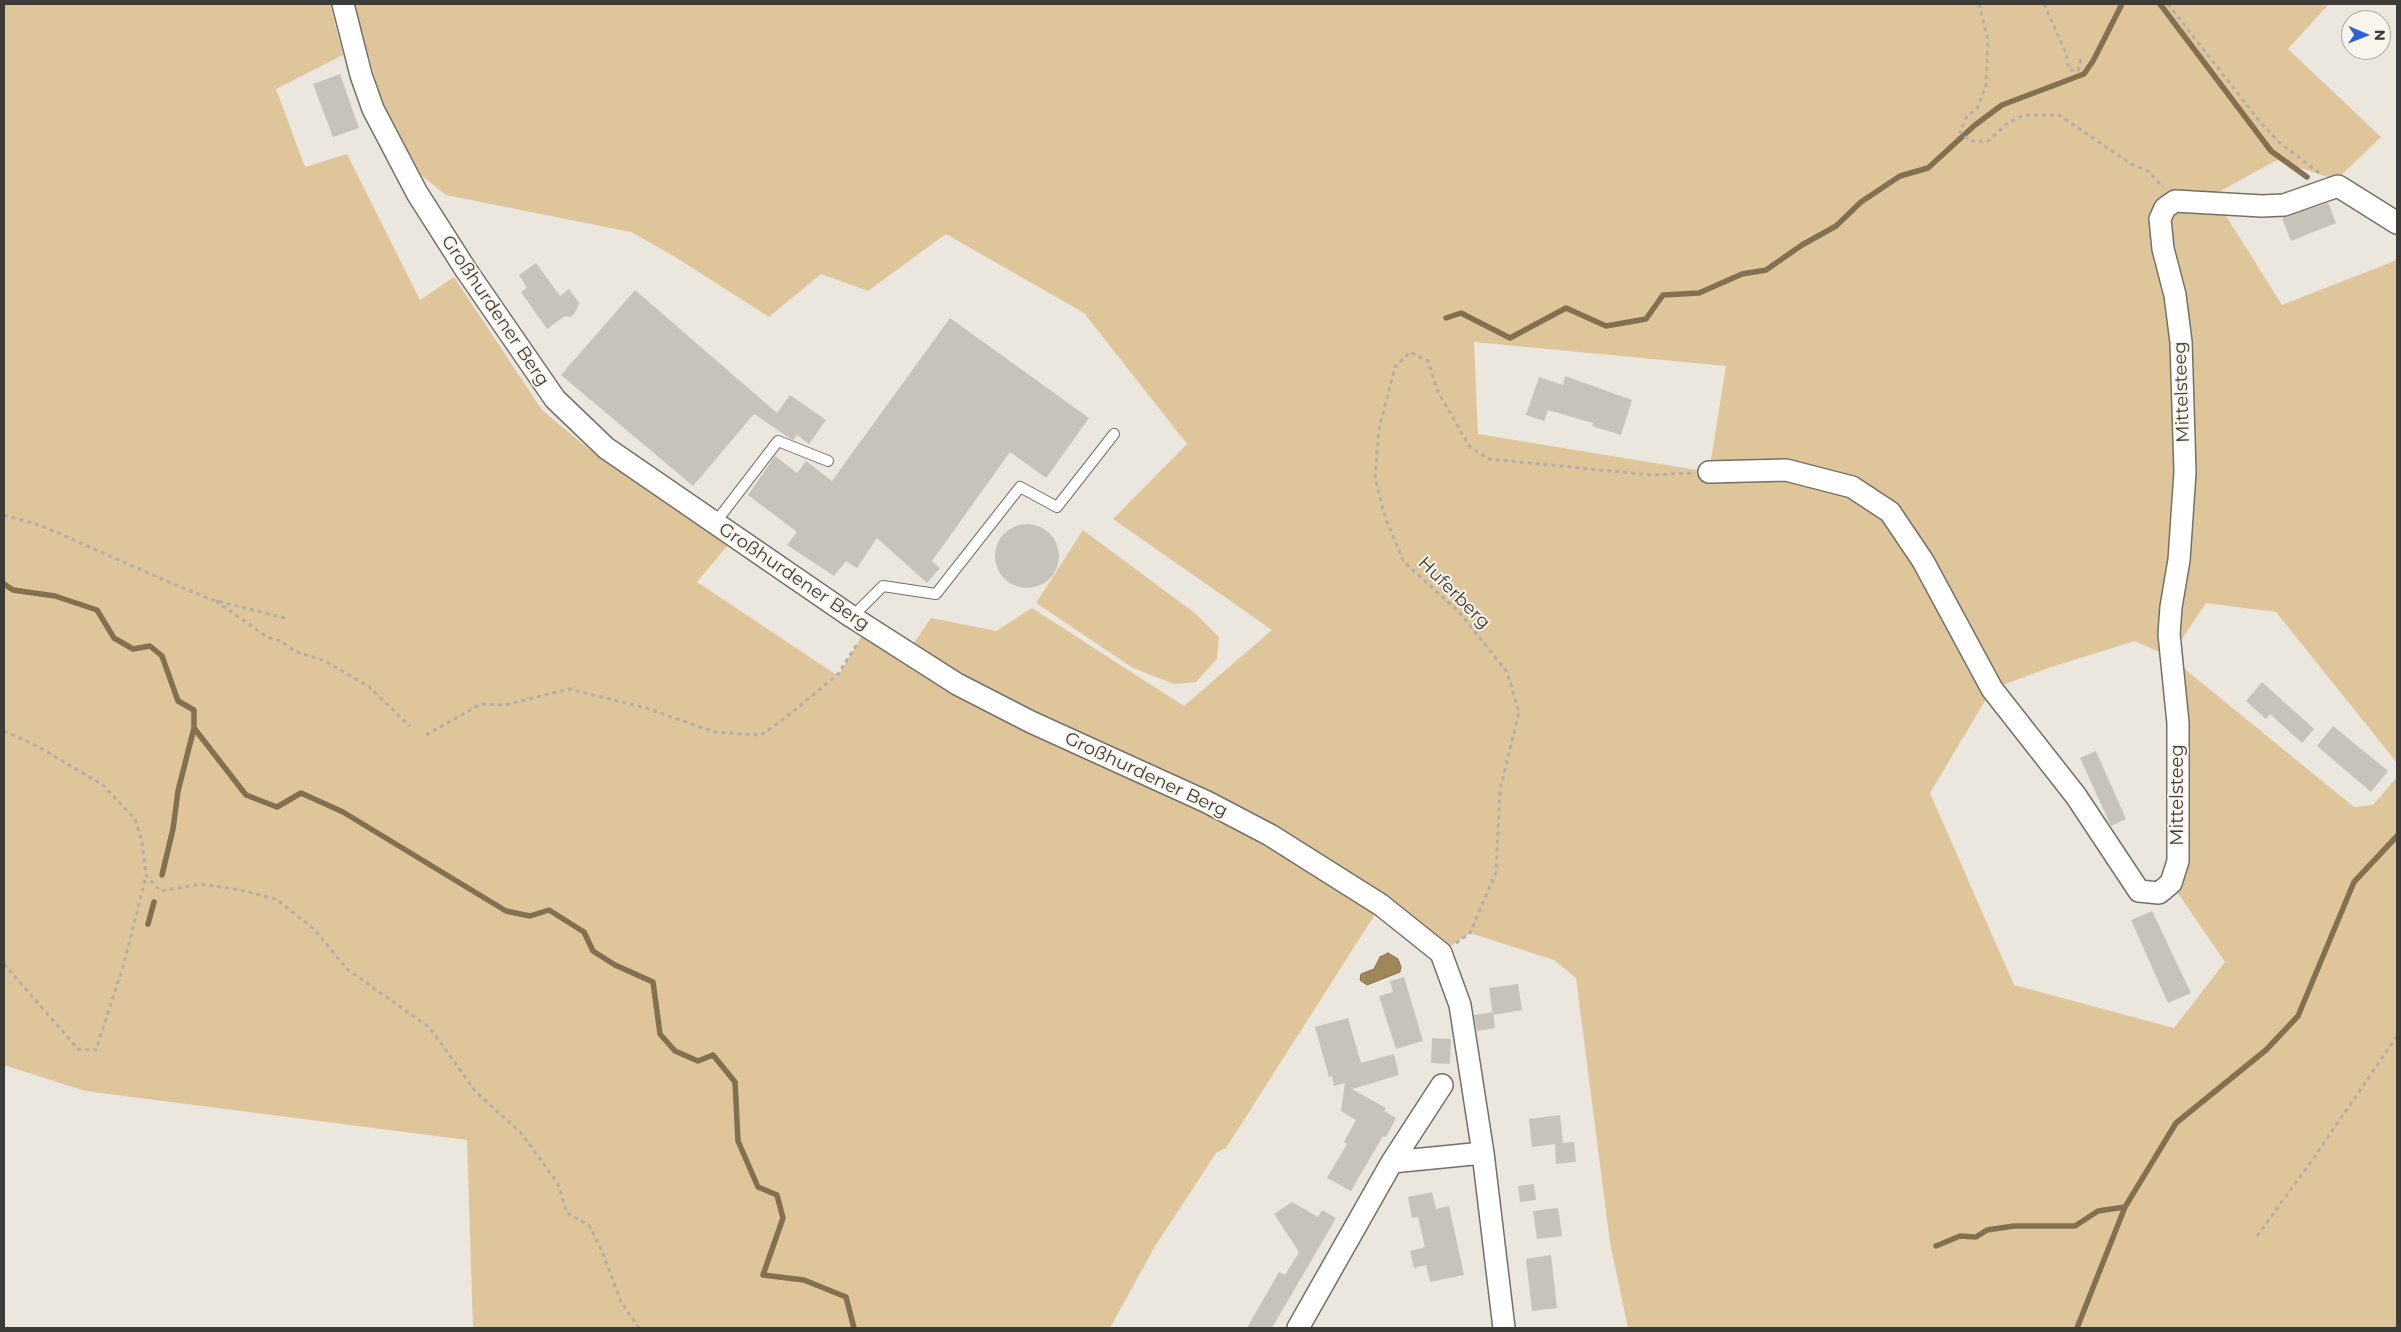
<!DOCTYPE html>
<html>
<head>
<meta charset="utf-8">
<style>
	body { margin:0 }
	#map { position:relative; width:2401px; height:1332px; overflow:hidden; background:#ece7de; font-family:Montserrat,sans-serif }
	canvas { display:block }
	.frame { position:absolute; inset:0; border:5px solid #3d3b37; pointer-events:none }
	.north { position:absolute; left:2341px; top:10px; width:50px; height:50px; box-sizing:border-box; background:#f9f4ec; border:1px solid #aeaaa4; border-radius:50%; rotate:91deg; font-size:14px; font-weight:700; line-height:20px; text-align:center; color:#3d3b37 }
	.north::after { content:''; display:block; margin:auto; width:18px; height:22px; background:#2b64d1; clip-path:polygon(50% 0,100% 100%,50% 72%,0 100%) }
</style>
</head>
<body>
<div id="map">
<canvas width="2401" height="1332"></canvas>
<div class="frame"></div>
<div class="north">N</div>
</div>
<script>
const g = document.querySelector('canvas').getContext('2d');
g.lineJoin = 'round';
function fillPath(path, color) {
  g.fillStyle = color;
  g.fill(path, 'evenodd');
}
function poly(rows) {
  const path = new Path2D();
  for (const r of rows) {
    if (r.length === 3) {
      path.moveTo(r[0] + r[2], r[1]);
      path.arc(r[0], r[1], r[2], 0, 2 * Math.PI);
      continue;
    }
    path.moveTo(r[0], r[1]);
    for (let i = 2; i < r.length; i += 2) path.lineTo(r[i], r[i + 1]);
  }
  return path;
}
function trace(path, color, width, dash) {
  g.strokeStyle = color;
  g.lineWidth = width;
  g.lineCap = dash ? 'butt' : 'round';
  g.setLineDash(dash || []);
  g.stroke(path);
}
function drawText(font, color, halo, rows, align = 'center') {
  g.font = font + ' Montserrat,sans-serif';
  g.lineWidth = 4;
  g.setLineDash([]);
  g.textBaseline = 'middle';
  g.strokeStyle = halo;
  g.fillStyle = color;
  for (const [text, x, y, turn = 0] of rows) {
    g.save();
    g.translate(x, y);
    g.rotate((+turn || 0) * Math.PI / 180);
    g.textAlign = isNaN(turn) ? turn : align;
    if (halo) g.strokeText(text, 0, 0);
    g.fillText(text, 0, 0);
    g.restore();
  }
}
const green = poly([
	[4,4,330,4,343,55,276,89,305,167,347,154,420,300,454,277,542,410,597,456,728,545,697,582,838,676,867,627,908,652,931,618,996,631,1032,608,1184,706,1272,630,1113,519,1187,444,1084,313,946,234,868,291,821,274,769,317,672,255,631,232,446,195,422,176,382,103,354,4,2329,4,2288,49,2381,137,2336,180,2277,160,2213,195,2282,305,2397,260,2397,763,2276,612,2206,603,2170,657,2354,807,2373,805,2397,777,2397,1328,1628,1328,1610,1243,1576,978,1554,960,1470,933,1441,953,1381,905,1226,1148,1216,1153,1154,1248,1110,1328,473,1328,467,1140,85,1091,4,1065],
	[1474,342,1726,366,1709,472,1478,434],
	[2135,641,2170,657,2171,883,2225,962,2174,1028,2014,985,1930,793,1992,689,2051,667],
	[1083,530,1196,614,1219,637,1217,659,1196,682,1174,684,1133,668,1036,603]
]);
const water = poly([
	[1388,953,1398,959,1401,967,1400,972,1367,985,1360,980,1361,974,1374,969,1380,957,1388,953]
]);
const stream = poly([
	[2160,4,2271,151,2307,177],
	[1446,318,1461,313,1510,338,1566,308,1606,326,1646,319,1663,295,1699,293,1742,274,1766,270,1802,245,1836,226,1861,202,1900,176,1928,168,1975,125,2002,105,2084,74,2093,61,2122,4],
	[4,584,13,590,55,596,97,610,114,638,133,649,150,646,162,656,178,701,194,710,194,728,246,795,277,807,301,793,343,812,506,911,530,916,549,910,584,932,593,951,615,965,653,982,660,1034,675,1051,698,1061,713,1055,735,1082,738,1141,758,1187,777,1195,783,1218,763,1275,804,1280,846,1297,854,1328],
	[162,875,173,829,178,791,194,728],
	[148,924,154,902],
	[1936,1246,1960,1236,1976,1237,1987,1230,2014,1226,2075,1226,2098,1211,2125,1207],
	[2077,1328,2125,1207,2176,1123,2266,1050,2298,1016,2354,882,2397,836]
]);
const building = poly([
	[340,74,359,128,333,137,313,84],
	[2328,203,2336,223,2291,241,2282,218],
	[536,263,560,296,569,289,579,303,575,313,571,317,565,316,547,329,521,292,527,288,519,275],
	[635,290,777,413,790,395,826,420,809,444,797,435,793,440,788,437,754,414,693,486,561,375],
	[950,318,1089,418,1046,478,1010,452,932,561,940,568,927,583,877,538,857,568,846,561,834,576,787,545,797,532,748,495,775,456,797,473,806,461,832,481],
	[1565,376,1632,400,1621,435,1592,426,1593,423,1548,410,1544,421,1526,415,1539,377,1563,385],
	[1027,556,32],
	[2262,682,2314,729,2302,743,2270,714,2266,719,2246,701],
	[2333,726,2388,771,2371,792,2317,746],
	[2096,751,2126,819,2111,826,2080,758],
	[2152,911,2191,993,2168,1003,2131,920],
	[1404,977,1423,1041,1396,1049,1379,996,1393,992,1390,981],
	[1518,984,1522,1010,1493,1015,1489,988],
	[1493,1012,1495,1028,1477,1031,1474,1015],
	[1348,1018,1361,1063,1394,1054,1399,1075,1352,1089,1386,1108,1384,1111,1396,1118,1386,1137,1383,1136,1351,1191,1327,1178,1347,1144,1344,1142,1356,1120,1341,1111,1345,1083,1334,1086,1332,1076,1329,1077,1315,1027],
	[1432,1038,1451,1039,1450,1064,1431,1063],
	[1560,1115,1563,1143,1574,1142,1576,1162,1556,1164,1555,1144,1532,1147,1529,1119],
	[1534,1184,1536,1200,1520,1202,1518,1186],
	[1432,1192,1436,1209,1449,1206,1464,1275,1430,1282,1426,1265,1414,1268,1410,1251,1425,1247,1418,1217,1412,1218,1408,1197],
	[1292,1202,1318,1217,1322,1210,1336,1218,1272,1328,1247,1328,1279,1272,1285,1275,1299,1252,1274,1214],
	[1558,1208,1562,1236,1537,1239,1533,1211],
	[1551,1255,1557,1308,1532,1311,1526,1259]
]);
const path = poly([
	[1979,4,1988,40,1986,85,1977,109,1967,116,1960,132,1970,141,1987,142,2008,123,2024,115,2059,115,2131,164,2148,171,2163,187],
	[2044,4,2066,53,2069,70,2078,71,2081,58],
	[2168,4,2261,123,2279,142,2319,173],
	[4,515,42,526,185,589,213,600,285,618],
	[216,601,267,637,281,641,294,651,325,661,368,686,410,726],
	[4,731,39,747,103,785,135,819,142,842,146,875,160,891,202,884,240,890,276,899,314,929,347,969,430,1028,476,1092,522,1134,558,1184,567,1213,589,1225,602,1251,621,1302,639,1328],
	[426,735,481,704,505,705,569,689,646,708,715,732,761,735,789,715,838,674,858,643],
	[1456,943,1470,933,1496,872,1500,790,1519,712,1507,672,1459,612,1404,562,1385,517,1375,478,1379,429,1395,367,1410,352,1428,361,1438,392,1470,447,1489,459,1651,475,1691,473],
	[4,964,78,1049,96,1050,124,963,146,876],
	[2257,1236,2313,1159,2397,1036],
	[2395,1328,2397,1326]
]);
const lane = poly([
	[715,523,778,441,828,461],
	[852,617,883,586,936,594,1020,487,1057,507,1114,434]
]);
const street = poly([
	[343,4,361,75,373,109,417,193,466,270,555,399,606,448,852,617,957,684,1031,722,1207,802,1270,835,1381,905,1441,953,1460,1005,1483,1153,1504,1328],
	[1709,472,1786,470,1852,487,1890,512,1923,561,1992,689,2076,796,2139,891,2159,893,2171,883,2178,861,2178,723,2169,634,2171,607,2179,560,2185,472,2181,342,2175,295,2163,249,2160,219,2165,208,2175,201,2262,206,2284,205,2338,186,2397,223],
	[1392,1162,1442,1085],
	[1298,1328,1392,1162,1483,1153]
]);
const streetNames = [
	["Großhurdener Berg",495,311,56],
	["Mittelsteeg",2182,392,-92],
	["Großhurdener Berg",794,577,34],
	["Huferberg",1454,593,45],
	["Großhurdener Berg",1146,775,25],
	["Mittelsteeg",2178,795,-90]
];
fillPath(green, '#dfc69a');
fillPath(water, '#9f875a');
trace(water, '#827050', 1);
trace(stream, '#827050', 5.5);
fillPath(building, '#c7c2ba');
trace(lane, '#747068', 12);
trace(street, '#747068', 24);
trace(path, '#b3afa8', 3, [4, 4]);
trace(lane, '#fff', 10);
trace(street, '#fff', 21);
drawText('18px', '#3d3b37', '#f9f4ec', streetNames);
</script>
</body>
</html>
